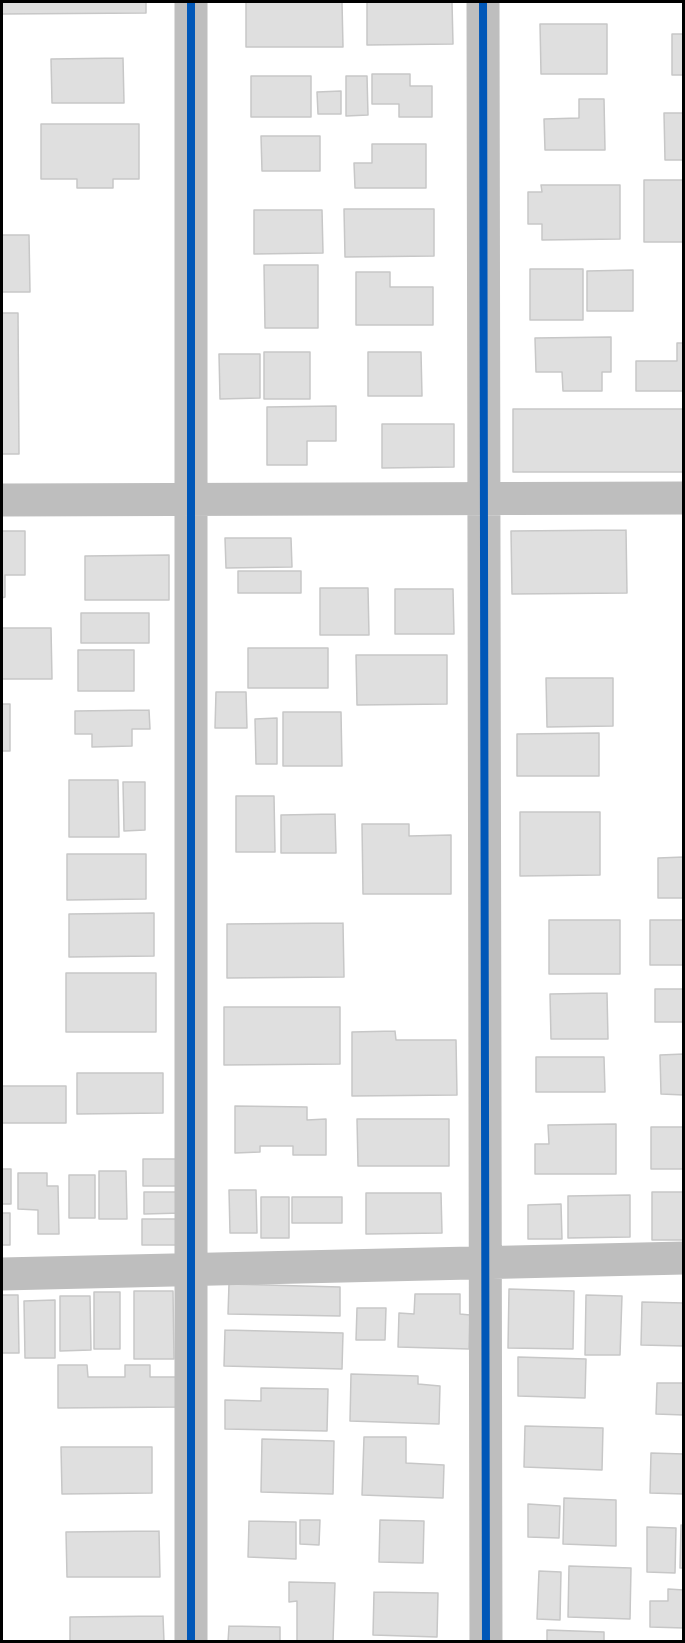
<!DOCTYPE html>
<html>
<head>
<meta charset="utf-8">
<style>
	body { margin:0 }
	#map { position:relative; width:685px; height:1643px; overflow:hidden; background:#fff; font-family:"Varela Round",sans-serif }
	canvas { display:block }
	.frame { position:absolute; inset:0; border:3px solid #000; pointer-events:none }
</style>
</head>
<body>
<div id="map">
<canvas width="685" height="1643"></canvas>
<div class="frame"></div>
</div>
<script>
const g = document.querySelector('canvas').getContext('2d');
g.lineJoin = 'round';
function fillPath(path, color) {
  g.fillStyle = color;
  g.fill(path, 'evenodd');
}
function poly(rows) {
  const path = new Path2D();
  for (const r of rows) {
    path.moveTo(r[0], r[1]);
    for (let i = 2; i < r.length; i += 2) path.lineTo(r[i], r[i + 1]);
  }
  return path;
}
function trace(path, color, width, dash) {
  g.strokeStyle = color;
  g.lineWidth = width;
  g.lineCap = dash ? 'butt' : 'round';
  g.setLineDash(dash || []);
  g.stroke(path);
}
const building = poly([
	[2,2,146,2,146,13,2,14,2,2],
	[246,2,342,2,343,47,246,47,246,2],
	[367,2,452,2,453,44,367,45,367,2],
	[540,24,607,24,607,74,541,74,540,24],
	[672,34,684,34,684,75,672,75,672,34],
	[123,58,124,103,52,103,51,59,123,58],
	[372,74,410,74,410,86,432,86,432,117,399,117,399,104,372,104,372,74],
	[251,76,311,76,311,117,251,117,251,76],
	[346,76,367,76,368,115,346,116,346,76],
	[341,91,341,114,318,114,317,92,341,91],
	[579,99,604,99,605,150,545,150,544,119,579,118,579,99],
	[664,113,684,113,684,160,665,160,664,113],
	[41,124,139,124,139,179,113,179,113,188,77,188,77,179,41,179,41,124],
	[261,136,320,136,320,171,262,171,261,136],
	[372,144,426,144,426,188,355,188,354,163,372,163,372,144],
	[644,180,684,180,684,242,644,242,644,180],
	[541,185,620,185,620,239,542,240,542,224,528,224,528,192,542,192,541,185],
	[344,209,434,209,434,256,345,257,344,209],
	[254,210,322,210,323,253,254,254,254,210],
	[2,235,29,235,30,292,2,292,2,235],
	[264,265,318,265,318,328,265,328,264,265],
	[530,269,583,269,583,320,530,320,530,269],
	[633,270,633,311,587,311,587,271,633,270],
	[356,272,390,272,390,287,433,287,433,325,356,325,356,272],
	[2,313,18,313,19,454,2,454,2,313],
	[611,337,611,372,602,372,602,391,563,391,562,372,536,372,535,338,611,337],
	[677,343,684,343,684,391,636,391,636,361,677,361,677,343],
	[264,352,310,352,310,399,264,399,264,352],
	[368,352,421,352,422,396,368,396,368,352],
	[219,354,260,354,260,398,220,399,219,354],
	[336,406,336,441,307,441,307,465,267,465,267,407,336,406],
	[513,409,684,409,684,472,513,472,513,409],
	[382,424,454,424,454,467,382,468,382,424],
	[626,530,627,593,512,594,511,531,626,530],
	[2,531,25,531,25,575,5,575,5,597,2,598,2,531],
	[225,538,291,538,292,567,226,568,225,538],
	[169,555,169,600,85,600,85,556,169,555],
	[238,571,301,571,301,593,238,593,238,571],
	[320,588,368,588,369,635,320,635,320,588],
	[395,589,453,589,454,634,395,634,395,589],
	[81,613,149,613,149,643,81,643,81,613],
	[2,628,51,628,52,679,2,679,2,628],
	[248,648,328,648,328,688,248,688,248,648],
	[78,650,134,650,134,691,78,691,78,650],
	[356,655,447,655,447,704,357,705,356,655],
	[546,678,613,678,613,726,547,727,546,678],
	[216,692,246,692,247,728,215,728,216,692],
	[2,704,10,704,10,751,2,751,2,704],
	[149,710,150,729,132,729,132,746,92,747,92,734,75,734,75,711,149,710],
	[283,712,341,712,342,766,283,766,283,712],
	[277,718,277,764,256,764,255,719,277,718],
	[599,733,599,776,517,776,517,734,599,733],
	[69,780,118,780,119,837,69,837,69,780],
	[123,782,145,782,145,830,124,831,123,782],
	[236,796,274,796,275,852,236,852,236,796],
	[520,812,600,812,600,875,520,876,520,812],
	[335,814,336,853,281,853,281,815,335,814],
	[362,824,409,824,409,836,451,835,451,894,363,894,362,824],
	[67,854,146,854,146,899,67,900,67,854],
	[684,857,684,898,658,898,658,858,684,857],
	[154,913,154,956,69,957,69,914,154,913],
	[549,920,620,920,620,974,549,974,549,920],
	[650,920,684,920,684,965,650,965,650,920],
	[343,923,344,977,227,978,227,924,343,923],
	[66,973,156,973,156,1032,66,1032,66,973],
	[655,989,684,989,684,1022,655,1022,655,989],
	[607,993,608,1039,551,1039,550,994,607,993],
	[224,1007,340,1007,340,1064,224,1065,224,1007],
	[395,1031,396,1040,456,1040,457,1095,352,1096,352,1032,395,1031],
	[684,1054,684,1095,661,1094,660,1055,684,1054],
	[536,1057,604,1057,605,1092,536,1092,536,1057],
	[77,1073,163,1073,163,1113,77,1114,77,1073],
	[2,1086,66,1086,66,1123,2,1123,2,1086],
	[235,1106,307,1107,307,1120,326,1119,326,1155,293,1155,293,1146,260,1146,260,1152,235,1153,235,1106],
	[357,1119,449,1119,449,1166,358,1166,357,1119],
	[616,1124,616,1174,535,1174,535,1144,549,1144,548,1125,616,1124],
	[651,1127,684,1127,684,1169,651,1169,651,1127],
	[143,1159,178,1159,178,1186,143,1186,143,1159],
	[2,1169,11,1169,11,1204,2,1204,2,1169],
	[99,1171,126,1171,127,1219,99,1219,99,1171],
	[18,1173,47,1173,47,1186,58,1186,59,1234,38,1234,38,1210,18,1209,18,1173],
	[69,1175,95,1175,95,1218,69,1218,69,1175],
	[229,1190,256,1190,257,1233,230,1233,229,1190],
	[144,1192,182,1192,182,1213,144,1214,144,1192],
	[652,1192,684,1192,684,1240,652,1240,652,1192],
	[366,1193,441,1193,442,1233,366,1234,366,1193],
	[630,1195,630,1237,568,1238,568,1196,630,1195],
	[261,1197,289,1197,289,1238,261,1238,261,1197],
	[292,1197,342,1197,342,1223,292,1223,292,1197],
	[561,1204,562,1239,528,1239,528,1205,561,1204],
	[2,1213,10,1213,10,1245,2,1245,2,1213],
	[142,1219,180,1219,181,1245,142,1245,142,1219],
	[229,1284,340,1287,340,1316,228,1314,229,1284],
	[509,1289,574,1291,573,1349,508,1348,509,1289],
	[134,1291,173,1291,174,1359,134,1359,134,1291],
	[94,1292,120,1292,120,1349,94,1349,94,1292],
	[415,1294,460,1294,460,1314,470,1315,469,1349,398,1347,399,1313,414,1314,415,1294],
	[2,1295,18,1295,19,1353,2,1353,2,1295],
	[586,1295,622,1296,620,1355,585,1355,586,1295],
	[60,1296,90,1296,91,1350,60,1351,60,1296],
	[55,1300,55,1358,25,1358,24,1301,55,1300],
	[642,1302,684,1303,684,1346,641,1345,642,1302],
	[357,1308,386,1308,385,1340,356,1340,357,1308],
	[225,1330,343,1333,342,1369,224,1366,225,1330],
	[518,1357,586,1359,585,1398,518,1396,518,1357],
	[58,1365,87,1365,88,1377,125,1377,125,1365,150,1365,150,1377,181,1377,181,1407,58,1408,58,1365],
	[351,1374,418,1376,418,1384,440,1386,439,1424,350,1421,351,1374],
	[657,1383,684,1383,684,1415,656,1414,657,1383],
	[261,1388,328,1389,327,1431,225,1429,225,1400,261,1401,261,1388],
	[525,1426,603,1428,602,1470,524,1467,525,1426],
	[364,1437,406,1437,406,1463,444,1465,443,1498,362,1495,364,1437],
	[262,1439,334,1441,333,1494,261,1492,262,1439],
	[61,1447,152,1447,152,1493,62,1494,61,1447],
	[651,1453,684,1454,684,1494,650,1493,651,1453],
	[564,1498,616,1500,616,1546,563,1544,564,1498],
	[528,1504,560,1506,559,1538,528,1537,528,1504],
	[300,1520,320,1520,319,1545,300,1544,300,1520],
	[380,1520,424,1521,423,1563,379,1562,380,1520],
	[249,1521,296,1522,296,1559,248,1557,249,1521],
	[681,1525,684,1526,684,1568,680,1568,681,1525],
	[647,1527,676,1528,675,1573,647,1572,647,1527],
	[159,1531,160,1577,67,1577,66,1532,159,1531],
	[569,1566,631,1568,630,1619,568,1617,569,1566],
	[539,1571,561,1572,560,1620,537,1619,539,1571],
	[289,1582,335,1583,333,1642,297,1642,297,1601,289,1602,289,1582],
	[668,1589,684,1590,684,1628,650,1627,650,1601,668,1601,668,1589],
	[374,1592,438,1593,437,1637,373,1635,374,1592],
	[163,1616,164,1642,70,1642,70,1617,163,1616],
	[229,1626,280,1627,280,1642,228,1642,229,1626],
	[547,1630,604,1632,604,1642,547,1642,547,1630]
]);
const minor = poly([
	[191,2,191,1642],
	[483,2,486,1642],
	[2,500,684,498],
	[2,1274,684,1258]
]);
const cycleway = poly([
	[191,2,191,1642],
	[483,2,486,1642]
]);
fillPath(building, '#dfdfdf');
trace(building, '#c7c7c7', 1.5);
trace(minor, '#bebebe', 33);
trace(cycleway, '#0057b8', 8);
</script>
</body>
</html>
